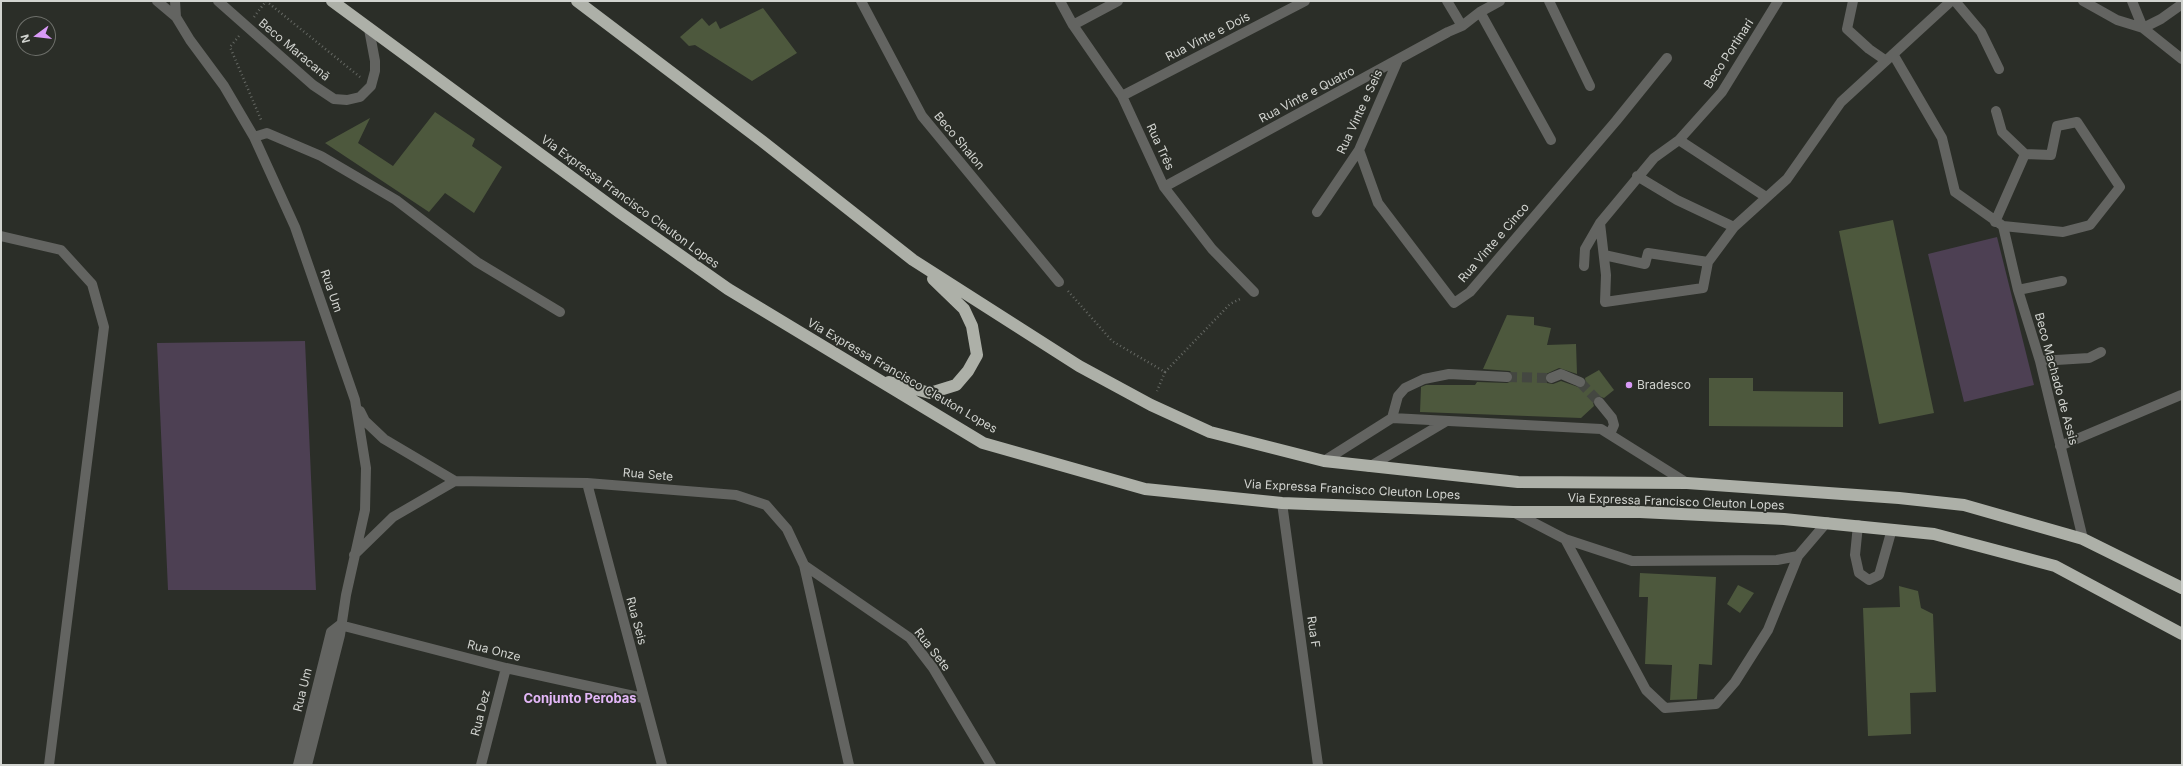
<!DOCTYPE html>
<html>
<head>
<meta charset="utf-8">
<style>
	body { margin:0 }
	#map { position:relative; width:2183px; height:766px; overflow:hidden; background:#2b2e28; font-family:Inter,sans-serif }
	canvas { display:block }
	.frame { position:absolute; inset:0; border:2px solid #d2d4d0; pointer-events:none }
	.north { position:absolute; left:16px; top:16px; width:40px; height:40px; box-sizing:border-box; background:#2b2e28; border:1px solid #6e706b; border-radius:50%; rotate:255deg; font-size:11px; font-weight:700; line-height:16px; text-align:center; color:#d2d4d0 }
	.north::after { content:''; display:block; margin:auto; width:14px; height:18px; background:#d99af7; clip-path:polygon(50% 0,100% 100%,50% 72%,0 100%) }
</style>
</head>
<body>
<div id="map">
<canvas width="2183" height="766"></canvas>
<div class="frame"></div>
<div class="north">N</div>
</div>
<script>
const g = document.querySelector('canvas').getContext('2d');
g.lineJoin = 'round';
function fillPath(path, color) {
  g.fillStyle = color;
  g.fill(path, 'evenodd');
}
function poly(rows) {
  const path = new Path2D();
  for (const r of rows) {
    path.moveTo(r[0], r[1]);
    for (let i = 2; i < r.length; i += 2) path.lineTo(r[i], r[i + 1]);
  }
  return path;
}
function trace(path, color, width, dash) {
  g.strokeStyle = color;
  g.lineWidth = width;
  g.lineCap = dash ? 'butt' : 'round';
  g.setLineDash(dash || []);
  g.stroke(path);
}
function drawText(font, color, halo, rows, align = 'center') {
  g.font = font + ' Inter,sans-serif';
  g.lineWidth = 3.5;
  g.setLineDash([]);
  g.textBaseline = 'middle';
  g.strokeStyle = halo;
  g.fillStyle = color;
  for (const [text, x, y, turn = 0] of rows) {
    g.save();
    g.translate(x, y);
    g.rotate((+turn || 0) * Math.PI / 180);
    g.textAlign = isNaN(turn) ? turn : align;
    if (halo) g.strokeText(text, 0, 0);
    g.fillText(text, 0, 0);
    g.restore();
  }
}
const green = poly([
	[1997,237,2034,385,1964,402,1928,254],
	[305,341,316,590,168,590,157,343]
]);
const building = poly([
	[763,8,797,53,752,81,695,45,689,46,680,37,702,18,709,26,716,21,720,29],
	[435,112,475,139,472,146,502,167,474,213,445,193,429,212,325,143,370,118,358,143,393,166],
	[1893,220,1934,413,1879,424,1839,231],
	[1507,315,1534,317,1534,325,1551,328,1547,345,1576,344,1577,374,1559,368,1546,374,1545,380,1547,383,1553,384,1561,381,1581,388,1586,384,1585,378,1599,370,1614,390,1604,398,1598,396,1595,397,1593,403,1594,406,1581,418,1420,412,1421,387,1426,385,1475,385,1477,382,1507,383,1512,381,1513,374,1510,371,1483,369],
	[1709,378,1753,378,1753,391,1843,392,1843,427,1709,426],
	[1640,573,1716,577,1712,665,1699,664,1697,699,1670,700,1672,665,1645,664,1648,597,1639,597],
	[1738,585,1754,593,1740,613,1727,604],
	[1899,586,1918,591,1921,608,1933,614,1936,692,1910,693,1911,734,1868,736,1863,608,1900,607]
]);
const minorTunnel = poly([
	[1507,377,1551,378],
	[1580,382,1599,402]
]);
const path = poly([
	[266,1,360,77],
	[254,17,266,1],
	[239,36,230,47,262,122],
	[1068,291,1112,341,1165,372,1157,391],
	[1165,372,1230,304,1242,298]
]);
const minor = poly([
	[157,1,176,17,190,40,224,86,254,137,295,227,355,400,366,468,365,510,346,595,340,635,307,765],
	[175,1,176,17],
	[218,1,313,85,334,99,347,100,360,97,371,86,375,71,375,61,369,29],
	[861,1,922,116,1059,282],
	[1060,1,1073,25,1122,96,1164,187,1212,249,1254,292],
	[1447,1,1462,26],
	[1549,1,1590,86],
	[1853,1,1847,29,1869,49,1885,60],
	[1955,1,1981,32,1999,69],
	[2083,1,2117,20,2143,28,2161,19,2182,4],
	[2132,1,2143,28,2182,59],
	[1480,12,1551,140],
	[1073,25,1118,1],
	[1893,54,1942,138,1955,192,2003,226,2063,232,2090,225,2120,187,2077,122,2057,126,2051,155,2025,154,2002,132,1996,111],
	[1122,96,1305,1],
	[254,137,267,133,321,156,396,200,477,262,560,312],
	[1679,140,1766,197],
	[1359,150,1378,203,1454,303,1470,292,1616,121,1667,58],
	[1637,176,1677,200,1734,227],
	[1164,187,1448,32,1462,26,1480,12,1500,1],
	[1317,212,1359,150,1398,60],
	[1995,222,2025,154],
	[1600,223,1606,275,1605,302,1703,288,1708,262,1734,227,1787,179,1841,102,1951,1],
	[2003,226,2018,290,2040,361,2083,539],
	[1,236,61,250,92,284,104,327,49,765],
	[1604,255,1645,264,1648,253,1708,262],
	[1584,266,1585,249,1600,223,1654,158,1679,140,1722,92,1778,1],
	[2018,290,2062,281],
	[2040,361,2089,358,2101,352],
	[1551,378,1561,374,1580,382],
	[1599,402,1612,418,1614,425,1610,434],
	[360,411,365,421,384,439,455,481,587,483,736,495,766,505,787,529,804,565,849,765],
	[1392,418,1398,396,1405,388,1424,379,1449,374,1507,377],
	[2060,446,2181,395],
	[1324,461,1392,418,1601,429,1687,483],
	[1369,467,1445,422],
	[587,483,662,765],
	[1282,503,1318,765],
	[1513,512,1565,539,1632,561,1777,560,1798,556,1827,522],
	[1858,525,1855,555,1859,573,1869,580,1879,575,1892,529],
	[1565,539,1646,690,1665,708,1716,704,1735,682,1768,630,1798,556],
	[354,555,393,517,455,481],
	[804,565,910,638,933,668,991,765],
	[340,625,506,668,643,698],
	[298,765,331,632,340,625],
	[481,765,506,668]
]);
const highway = poly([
	[332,1,619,212,728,289,983,443,1145,489,1282,503,1513,512,1640,512,1784,519,1934,534,2055,566,2182,634],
	[577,1,762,141,913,260,1079,366,1151,405,1210,432,1324,461,1518,482,1687,483,1899,498,1964,505,2083,539,2182,588],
	[889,382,930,393,956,385,968,371,977,355,972,326,964,309,933,279]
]);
const markers = [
	[1629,385,4,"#d99af7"]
];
const streetNames = [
	["Rua Vinte e Dois",1208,37,-27],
	["Beco Maracanã",294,50,40],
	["Beco Portinari",1729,54,-57],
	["Rua Vinte e Quatro",1307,95,-28],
	["Rua Vinte e Seis",1360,112,-65],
	["Beco Shalon",959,141,50],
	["Rua Três",1160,147,65],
	["Via Expressa Francisco Cleuton Lopes",630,202,36],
	["Rua Vinte e Cinco",1494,243,-49],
	["Rua Um",331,291,71],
	["Via Expressa Francisco Cleuton Lopes",902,376,30],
	["Beco Machado de Assis",2056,379,75],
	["Rua Sete",648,475,5],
	["Via Expressa Francisco Cleuton Lopes",1352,490,3],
	["Via Expressa Francisco Cleuton Lopes",1676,502,2],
	["Rua Seis",636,621,75],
	["Rua F",1313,632,82],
	["Rua Sete",932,650,52],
	["Rua Onze",494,651,14],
	["Rua Um",303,690,-76],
	["Rua Dez",481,713,-76]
];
const poiNames = [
	["Bradesco",1637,385]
];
const neighbourhoodNames = [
	["Conjunto Perobas",580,699]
];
fillPath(green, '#4d4053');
fillPath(building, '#4d583d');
trace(minorTunnel, '#444741', 10, [10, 5]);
trace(path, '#656863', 2.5, [1, 3]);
trace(minor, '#636461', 10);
trace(highway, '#adb0a8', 12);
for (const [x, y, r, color] of markers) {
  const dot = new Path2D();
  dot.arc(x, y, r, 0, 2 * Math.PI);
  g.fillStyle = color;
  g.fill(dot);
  trace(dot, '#2b2e28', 1.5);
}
drawText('12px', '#d2d4d0', '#2b2e28', streetNames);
drawText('12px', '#d2d4d0', '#2b2e28', poiNames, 'left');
drawText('bold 13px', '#e3b7f8', '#2b2e28', neighbourhoodNames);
</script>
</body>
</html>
